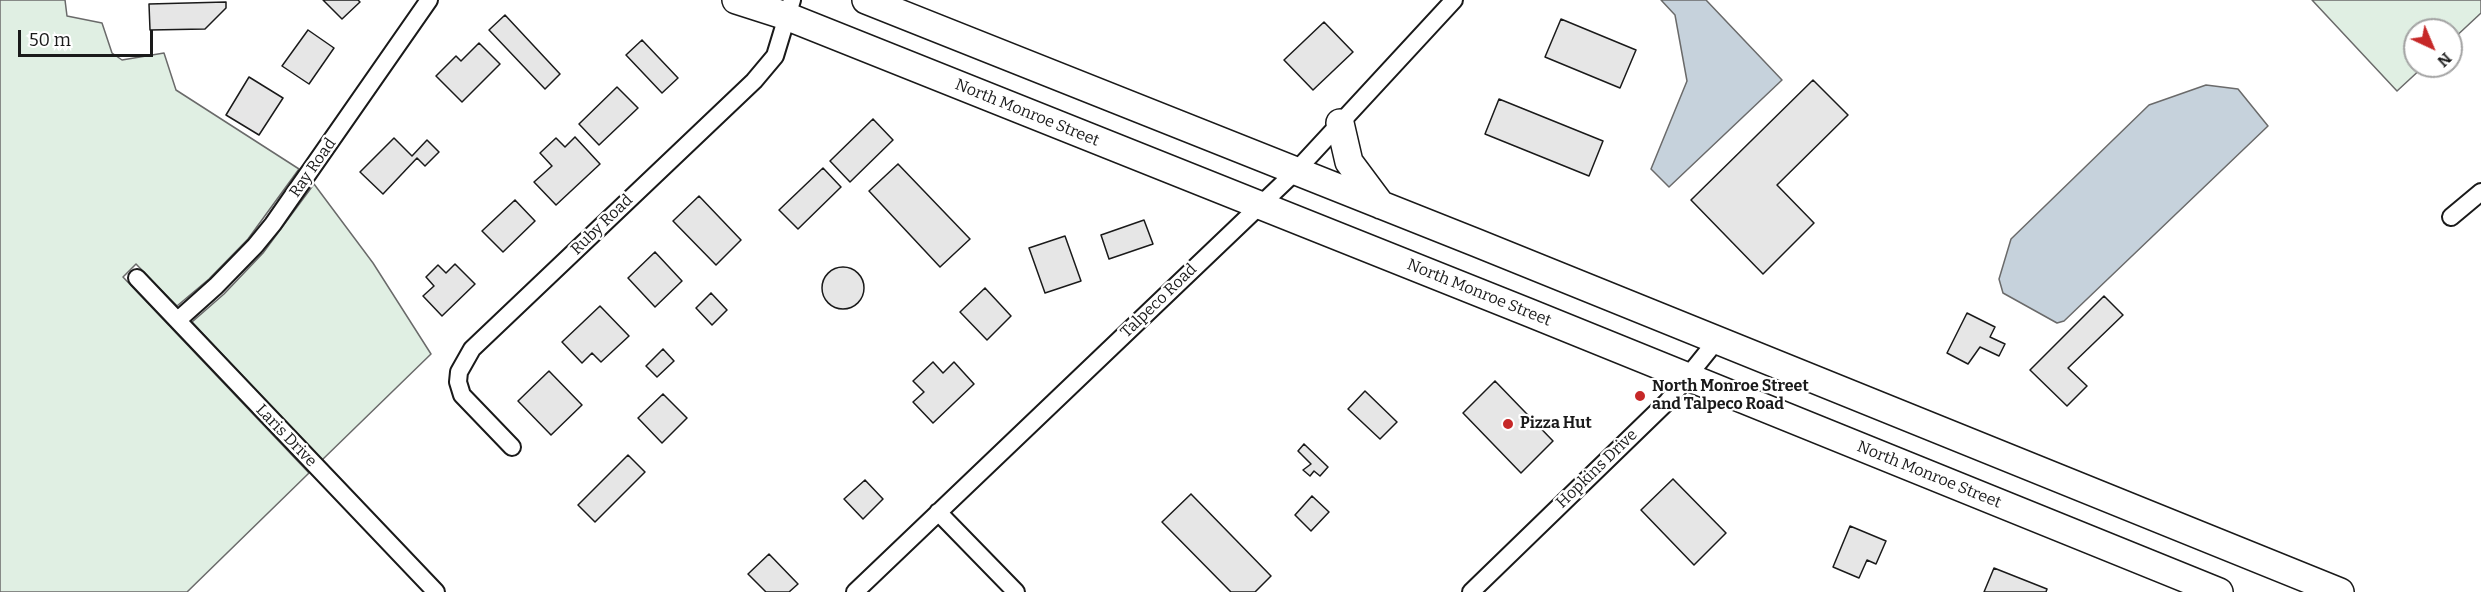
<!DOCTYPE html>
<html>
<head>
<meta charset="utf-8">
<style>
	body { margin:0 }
	#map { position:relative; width:2481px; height:592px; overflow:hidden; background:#fff; font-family:Bitter,serif }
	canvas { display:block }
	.north { position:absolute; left:2403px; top:18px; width:60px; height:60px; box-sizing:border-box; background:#fff; border:2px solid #a3a3a3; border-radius:50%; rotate:136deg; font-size:16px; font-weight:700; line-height:24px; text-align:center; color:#1a1a1a }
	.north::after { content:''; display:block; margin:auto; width:21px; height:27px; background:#c62828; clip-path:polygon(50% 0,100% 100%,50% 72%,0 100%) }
	.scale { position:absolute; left:18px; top:30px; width:135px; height:27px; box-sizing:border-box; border:3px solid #1a1a1a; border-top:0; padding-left:8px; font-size:18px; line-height:21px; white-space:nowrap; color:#1a1a1a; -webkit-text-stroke:4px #fff; paint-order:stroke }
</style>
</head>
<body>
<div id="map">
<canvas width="2481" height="592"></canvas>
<div class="north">N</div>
<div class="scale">50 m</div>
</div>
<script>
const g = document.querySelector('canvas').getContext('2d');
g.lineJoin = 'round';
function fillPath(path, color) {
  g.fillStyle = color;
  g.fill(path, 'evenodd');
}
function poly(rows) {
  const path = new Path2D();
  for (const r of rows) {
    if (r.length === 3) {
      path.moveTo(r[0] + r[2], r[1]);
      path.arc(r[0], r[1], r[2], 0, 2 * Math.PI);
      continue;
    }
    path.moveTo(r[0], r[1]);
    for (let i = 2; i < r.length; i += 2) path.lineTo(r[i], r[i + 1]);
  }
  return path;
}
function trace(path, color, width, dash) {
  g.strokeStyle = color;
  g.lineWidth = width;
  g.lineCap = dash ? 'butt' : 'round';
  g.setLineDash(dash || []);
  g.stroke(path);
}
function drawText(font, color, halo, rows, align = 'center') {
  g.font = font + ' Bitter,serif';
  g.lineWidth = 4.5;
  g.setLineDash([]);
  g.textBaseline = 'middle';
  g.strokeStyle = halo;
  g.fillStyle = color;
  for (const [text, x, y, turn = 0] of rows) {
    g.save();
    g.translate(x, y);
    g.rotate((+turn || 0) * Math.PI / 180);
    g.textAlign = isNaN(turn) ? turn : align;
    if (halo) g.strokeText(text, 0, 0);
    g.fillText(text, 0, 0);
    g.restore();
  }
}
const green = poly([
	[0,0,65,0,67,16,102,23,112,53,122,60,164,53,176,90,299,169,248,239,209,279,177,306,136,264,123,277,309,473,187,592,0,592,0,0],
	[2312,0,2481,0,2481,13,2451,41,2451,30,2415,30,2415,66,2424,66,2397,91,2312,0],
	[314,184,373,263,431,354,322,460,192,322,224,294,263,253,314,184]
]);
const water = poly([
	[1661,0,1706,0,1782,80,1669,187,1651,169,1687,81,1675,15,1661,0],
	[2206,85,2238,89,2268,126,2064,321,2057,323,2003,293,1999,279,2011,239,2149,105,2206,85]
]);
const building = poly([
	[323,0,358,0,360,2,342,19,323,0],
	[226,2,226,8,205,29,150,30,149,4,226,2],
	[505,15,560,74,545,89,489,30,505,15],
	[1561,19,1636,50,1620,88,1545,57,1561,19],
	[1324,22,1353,52,1313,90,1284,60,1324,22],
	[308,30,334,48,309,84,282,66,308,30],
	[642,40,678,78,662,93,626,55,642,40],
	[479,43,500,64,462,102,436,76,456,56,461,61,479,43],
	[249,77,283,98,259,135,226,115,249,77],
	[1813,80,1848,115,1777,185,1814,223,1763,274,1691,200,1813,80],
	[617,87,638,108,599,145,579,124,617,87],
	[1499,99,1603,141,1589,176,1485,134,1499,99],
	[873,119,893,140,850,182,830,161,873,119],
	[575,137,600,164,556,205,534,182,552,166,540,153,556,138,565,147,575,137],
	[394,138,412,156,427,140,439,152,425,166,417,158,383,194,360,172,394,138],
	[898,164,970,239,940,267,869,191,898,164],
	[823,168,841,187,798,229,779,210,823,168],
	[699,196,741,240,716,265,673,221,699,196],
	[515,200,535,221,503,252,482,231,515,200],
	[1144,220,1153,244,1109,259,1101,235,1144,220],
	[1065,236,1081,281,1045,293,1029,248,1065,236],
	[655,252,682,281,655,307,628,278,655,252],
	[455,264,475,284,442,316,423,296,434,286,426,277,438,265,446,273,455,264],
	[843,288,21],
	[985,288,1011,316,987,340,960,312,985,288],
	[711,293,727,310,712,325,696,308,711,293],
	[2104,296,2123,315,2068,368,2087,386,2067,406,2030,370,2104,296],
	[600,306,629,336,601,362,592,353,582,363,562,342,600,306],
	[1967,313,1995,327,1990,337,2005,344,1999,356,1980,347,1968,364,1947,353,1967,313],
	[663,349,674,361,657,377,646,366,663,349],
	[933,362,943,373,954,362,974,384,933,423,913,402,924,392,913,381,933,362],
	[549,371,582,405,551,435,518,401,549,371],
	[1495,381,1553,441,1521,473,1463,413,1495,381],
	[1365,391,1397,422,1380,439,1348,409,1365,391],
	[663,394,687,418,662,443,638,418,663,394],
	[1304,444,1328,467,1320,476,1314,471,1310,476,1303,470,1311,464,1298,451,1304,444],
	[628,455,645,472,595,522,578,505,628,455],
	[1673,479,1726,533,1694,565,1641,510,1673,479],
	[865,480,883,499,863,519,844,499,865,480],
	[1191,494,1271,576,1255,592,1231,592,1162,522,1191,494],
	[1312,496,1329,512,1311,531,1295,515,1312,496],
	[1850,526,1886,541,1876,564,1867,560,1859,578,1833,567,1850,526],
	[769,554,798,584,789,592,766,592,748,574,769,554],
	[1994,568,2047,589,2046,592,1984,592,1994,568]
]);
const minor = poly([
	[2451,217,2481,192],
	[137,278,436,592],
	[178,320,216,286,255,246,273,224,429,0],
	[512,447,462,395,458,382,459,372,472,349,754,81,775,56,792,0],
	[938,512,1016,592],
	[855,592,1295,172,1454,0],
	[1471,592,1667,402,1717,340]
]);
const trunk = poly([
	[736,0,786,16,1530,313,2219,592],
	[866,0,1477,243,2340,592],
	[1340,123,1349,162,1381,205]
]);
const markers = [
	[1640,396,6,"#c62828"],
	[1508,424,6,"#c62828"]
];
const streetNames = [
	["North Monroe Street",1027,113,22],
	["Ray Road",313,168,-55],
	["Ruby Road",602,225,-44],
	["North Monroe Street",1479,293,22],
	["Talpeco Road",1159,301,-44],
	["Laris Drive",286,436,46],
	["Hopkins Drive",1597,469,-44],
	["North Monroe Street",1929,475,22]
];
const poiNames = [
	["North Monroe Street",1652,387],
	["and Talpeco Road",1652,405],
	["Pizza Hut",1520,424]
];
fillPath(green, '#e0efe3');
trace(green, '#6a6a6a', 1.5);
fillPath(water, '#c6d2dc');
trace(water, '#6a6a6a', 1.5);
fillPath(building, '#e6e6e6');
trace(building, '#1a1a1a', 1.5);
trace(minor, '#1a1a1a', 20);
trace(trunk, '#1a1a1a', 30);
trace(minor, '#fff', 16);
trace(trunk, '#fff', 27);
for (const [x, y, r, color] of markers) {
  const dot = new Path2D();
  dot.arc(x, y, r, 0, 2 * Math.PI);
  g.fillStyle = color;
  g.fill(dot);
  trace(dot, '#fff', 2);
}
drawText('16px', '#1a1a1a', '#fff', streetNames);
drawText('bold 16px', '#1a1a1a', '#fff', poiNames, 'left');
</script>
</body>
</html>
